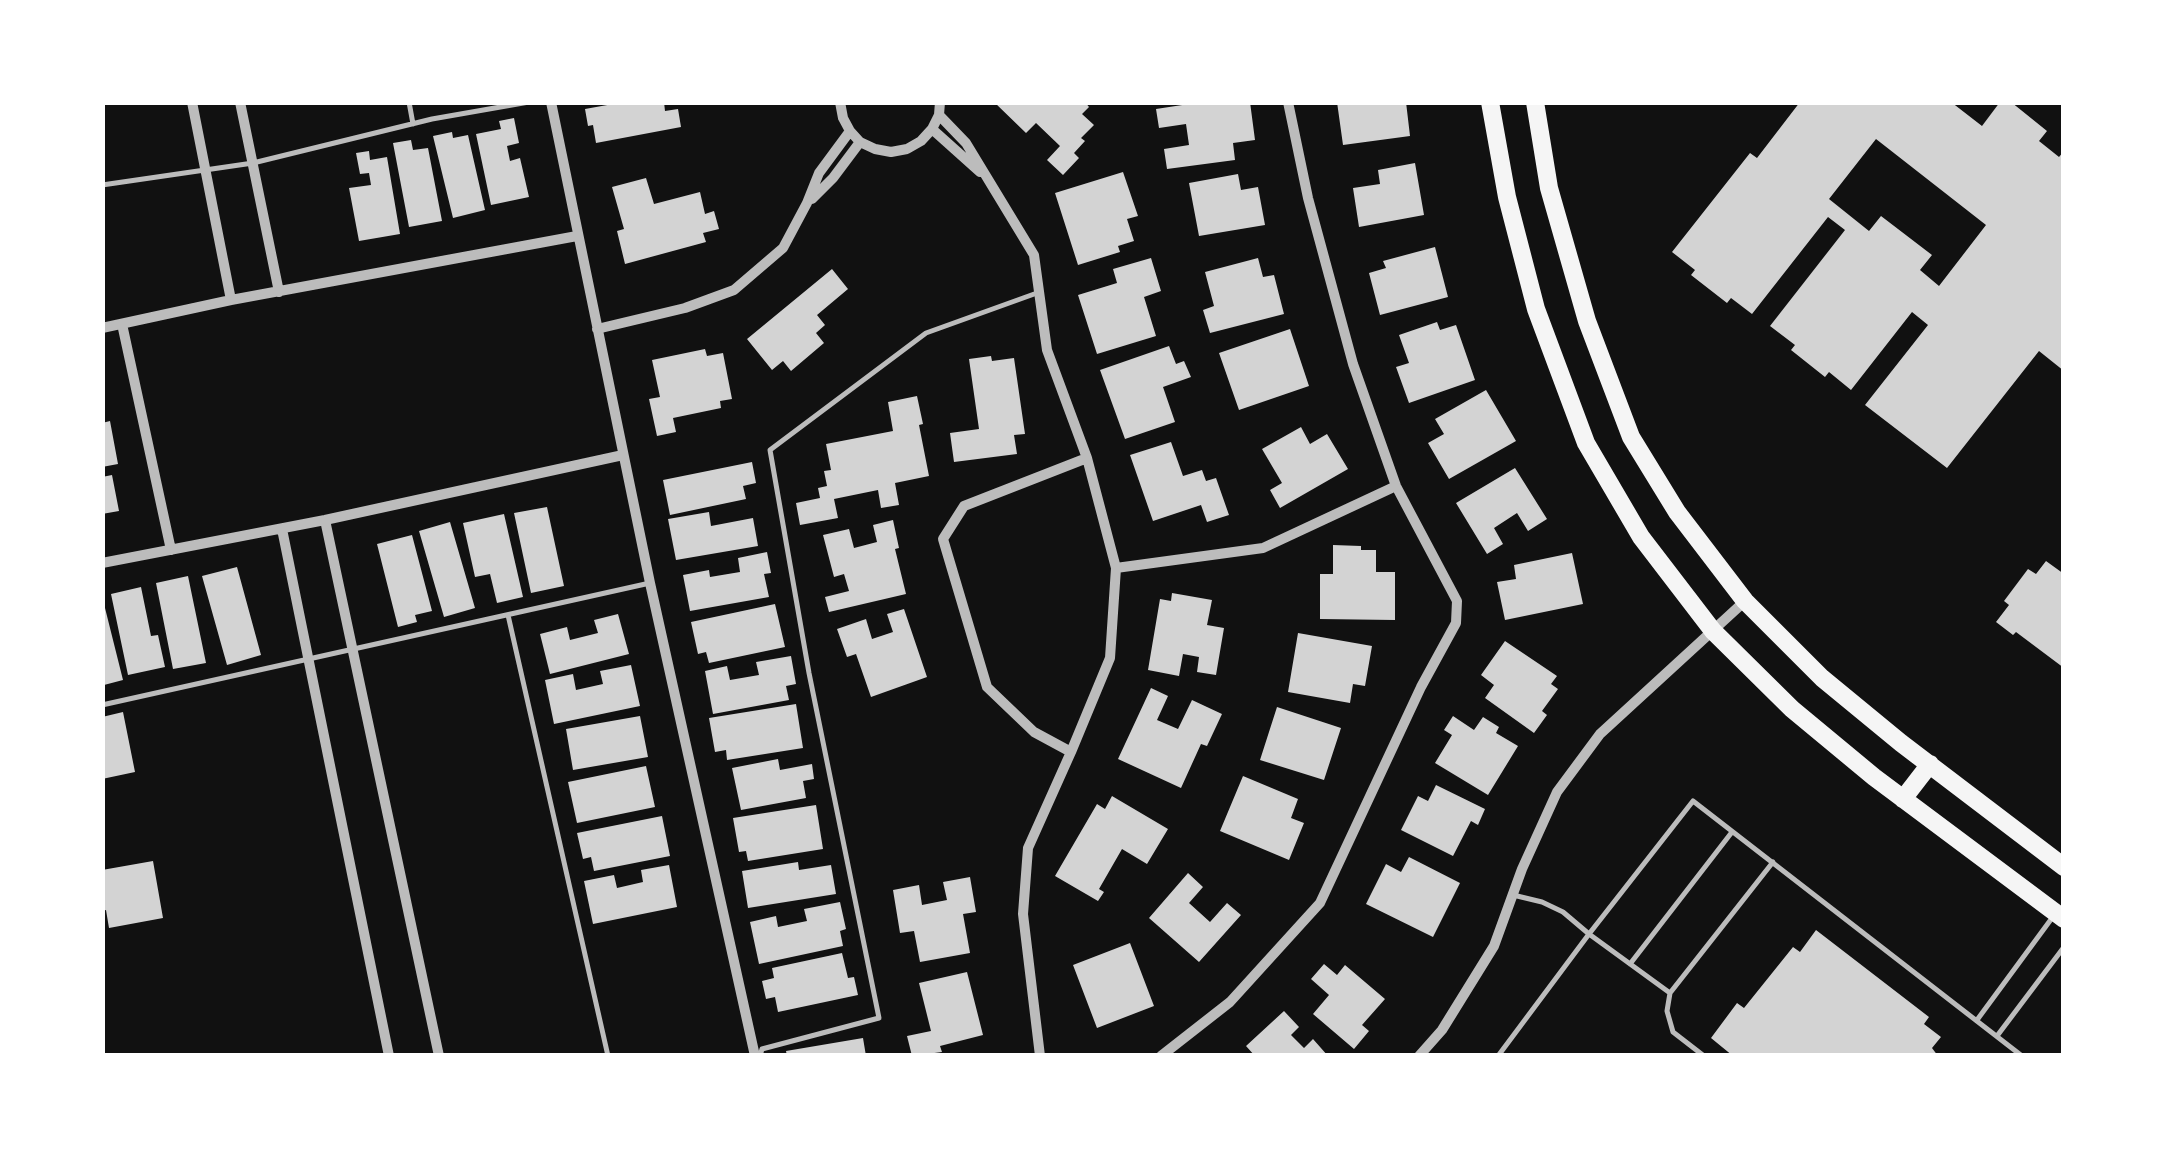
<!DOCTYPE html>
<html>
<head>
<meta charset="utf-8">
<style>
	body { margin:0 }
	#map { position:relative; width:2166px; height:1158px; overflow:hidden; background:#111; font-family:"Fira Sans",sans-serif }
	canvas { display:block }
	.frame { position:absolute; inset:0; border:105px solid #fff; pointer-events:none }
</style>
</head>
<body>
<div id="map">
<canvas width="2166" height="1158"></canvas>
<div class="frame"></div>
</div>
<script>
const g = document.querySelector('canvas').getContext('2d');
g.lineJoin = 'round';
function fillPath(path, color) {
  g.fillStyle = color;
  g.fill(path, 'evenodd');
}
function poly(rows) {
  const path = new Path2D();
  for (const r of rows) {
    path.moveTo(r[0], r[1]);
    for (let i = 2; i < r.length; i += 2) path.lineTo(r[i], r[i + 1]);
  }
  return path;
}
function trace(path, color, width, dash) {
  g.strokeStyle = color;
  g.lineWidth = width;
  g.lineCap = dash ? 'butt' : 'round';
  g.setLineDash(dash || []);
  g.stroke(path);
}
const building = poly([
	[624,102,664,102,665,111,678,109,681,127,596,143,593,125,588,126,585,109],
	[994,102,1085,102,1089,107,1082,114,1094,125,1081,138,1085,141,1074,153,1079,158,1063,175,1047,160,1060,146,1036,123,1026,133],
	[1202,102,1250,102,1255,140,1233,143,1235,160,1167,169,1164,149,1189,145,1186,124,1159,128,1156,109],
	[1337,102,1406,102,1410,136,1343,145],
	[1800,102,1951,102,1982,126,2000,102,2011,102,2047,131,2039,141,2059,157,2064,151,2064,371,2039,351,1947,468,1865,405,1928,325,1912,312,1851,390,1829,372,1825,377,1791,350,1795,345,1770,326,1845,230,1828,217,1752,314,1731,298,1727,303,1691,275,1695,270,1672,252,1750,153,1757,158],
	[1876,139,1986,225,1939,286,1920,270,1932,255,1881,216,1869,231,1829,199],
	[514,118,519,143,507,146,510,161,520,158,529,197,491,205,476,134,501,129,499,121],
	[452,132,453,138,468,135,485,210,453,218,433,136],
	[411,140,413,150,428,148,442,221,409,227,393,143],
	[369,151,370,160,387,157,400,234,359,241,349,188,371,185,369,173,360,174,356,153],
	[1415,163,1424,215,1359,227,1353,188,1380,184,1378,170],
	[1123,172,1138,216,1127,219,1134,241,1118,246,1120,252,1078,265,1055,193],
	[1238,174,1241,190,1258,187,1265,225,1199,236,1189,183],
	[646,178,654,204,700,192,705,214,714,211,719,229,703,233,706,242,625,264,617,231,624,229,612,187],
	[1435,247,1448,297,1380,315,1369,273,1386,268,1383,261],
	[1151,258,1161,291,1144,297,1156,336,1097,354,1078,295,1117,283,1113,269],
	[1258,258,1263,277,1274,275,1284,314,1210,333,1203,310,1214,306,1205,272],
	[832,269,848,289,817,315,825,325,816,333,824,343,791,371,783,361,772,370,747,339],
	[1437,322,1440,330,1456,325,1475,380,1409,403,1396,367,1409,363,1399,335],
	[1290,329,1309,386,1239,410,1219,353],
	[1169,346,1176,364,1184,361,1191,377,1163,387,1175,422,1125,439,1100,370],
	[705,349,707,356,723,353,732,399,720,401,721,408,673,418,676,432,657,436,649,399,660,397,652,360],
	[991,356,992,361,1014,358,1025,434,1014,435,1017,454,954,462,950,433,979,429,969,359],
	[1486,390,1516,441,1449,479,1428,443,1444,434,1435,419],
	[917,396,923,424,919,425,929,476,895,483,899,505,881,508,878,490,834,499,838,518,800,525,796,503,820,498,818,488,827,486,824,471,831,470,826,444,893,431,888,402],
	[110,421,118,464,102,467,102,423],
	[1301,427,1310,444,1327,434,1348,469,1280,508,1270,490,1282,483,1262,449],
	[1171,442,1183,476,1202,470,1206,481,1216,478,1229,515,1207,522,1201,505,1153,521,1130,455],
	[752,462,756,483,743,486,746,499,670,515,663,480],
	[1515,468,1547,519,1528,531,1517,513,1494,528,1503,544,1487,554,1456,503],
	[112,475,119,511,102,514,102,477],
	[547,507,564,586,531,593,514,513],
	[709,512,711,526,753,518,758,546,676,560,668,519],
	[504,514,523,597,497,603,490,574,475,577,463,523],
	[893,520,899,548,895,549,906,594,829,612,825,597,849,591,844,574,834,577,823,535,849,529,854,548,877,542,873,525],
	[450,522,475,608,444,617,419,531],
	[412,535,432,611,415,615,417,622,398,627,377,544],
	[1333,545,1361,546,1361,550,1376,550,1376,572,1395,572,1395,620,1320,619,1320,574,1333,574],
	[767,552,771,573,764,574,769,597,690,611,683,575,709,570,710,577,740,572,738,558],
	[1572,553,1583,604,1505,620,1497,582,1516,579,1514,565],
	[2046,561,2064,574,2064,668,2016,632,2013,635,1996,622,2009,605,2004,601,2028,569,2036,574],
	[237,567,261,655,227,665,202,576],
	[188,576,206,663,173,669,156,583],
	[141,587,151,636,158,635,165,667,128,675,111,594],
	[1172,593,1212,600,1207,625,1224,628,1216,675,1197,672,1199,657,1183,654,1179,676,1148,670,1160,599,1171,601],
	[102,596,123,680,104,685,102,678],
	[775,604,785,647,709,663,706,652,698,654,691,622],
	[904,609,927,677,871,697,856,654,847,657,837,629,866,619,872,639,893,632,887,614],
	[618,614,629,654,550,674,540,634,567,627,570,640,598,633,594,620],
	[1298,633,1372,646,1365,686,1353,684,1350,703,1288,692],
	[1505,641,1557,676,1551,684,1558,689,1542,711,1547,715,1534,733,1485,698,1494,685,1481,675],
	[791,656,796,684,786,686,789,700,713,714,705,671,727,666,730,680,759,675,756,662],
	[631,665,640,706,554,724,545,680,573,674,576,690,603,684,600,671],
	[1151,688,1168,696,1157,720,1178,729,1192,700,1222,714,1207,746,1201,744,1181,788,1118,759],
	[796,704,803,748,727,760,726,750,715,752,709,718],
	[1277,707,1341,728,1324,780,1260,760],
	[123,712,135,772,102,779,102,717],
	[640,716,648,757,573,770,566,729],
	[1453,716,1474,730,1483,717,1499,727,1496,733,1518,746,1488,795,1435,763,1452,735,1444,730],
	[778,759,780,770,812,764,814,779,803,781,806,798,741,810,732,768],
	[646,766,655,807,577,823,568,782],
	[1243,776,1298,799,1291,818,1304,823,1289,860,1220,831],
	[1436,785,1485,809,1478,825,1471,821,1453,856,1401,830,1418,796,1428,801],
	[1112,796,1168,829,1147,864,1122,849,1099,889,1104,892,1098,901,1055,876,1097,804,1105,809],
	[816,805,823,849,748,861,746,851,739,852,733,818],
	[662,816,670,856,594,871,591,857,583,859,577,833],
	[1409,857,1460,883,1433,937,1366,904,1386,864,1401,872],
	[153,861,163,918,109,928,106,910,102,911,102,870],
	[798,862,799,870,831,865,836,894,748,908,742,871],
	[669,865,677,907,593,924,584,881,614,875,617,888,643,882,641,870],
	[1188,873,1203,887,1189,903,1210,922,1227,903,1241,915,1199,962,1149,918],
	[970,877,976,912,963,914,970,953,920,962,914,931,900,933,893,890,919,885,922,905,947,900,943,882],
	[840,902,846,929,840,931,843,946,759,964,750,922,776,916,778,927,807,921,804,909],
	[1816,930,1929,1017,1924,1024,1941,1037,1932,1048,1938,1056,1733,1056,1711,1038,1737,1003,1744,1008,1793,947,1800,952],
	[1130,943,1154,1006,1097,1028,1073,965],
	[842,953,848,978,854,977,858,995,778,1012,775,997,766,999,762,981,774,978,772,968],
	[1324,964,1337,975,1345,965,1385,999,1362,1025,1369,1031,1354,1049,1313,1014,1329,995,1311,979],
	[967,972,983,1035,940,1046,942,1052,912,1056,907,1036,931,1031,919,983],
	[1284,1011,1299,1027,1291,1035,1304,1048,1313,1039,1328,1056,1255,1056,1246,1046],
	[863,1038,866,1056,787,1056,786,1051]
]);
const service = poly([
	[409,102,413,124],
	[102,185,253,163,432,119,529,102],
	[508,615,608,1056],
	[102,705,650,583],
	[1513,895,1542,902,1563,912,1589,934,1693,801,2022,1056],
	[1630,964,1732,832],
	[1670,993,1773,862],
	[1977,1020,2052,918],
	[1997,1036,2064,947],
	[760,1056,762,1049,879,1018,809,673,770,450,926,333,1037,293],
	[1498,1056,1589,934,1670,993,1667,1011,1673,1032,1704,1056]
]);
const minor = poly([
	[192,102,231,300],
	[240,102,279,292],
	[551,102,650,583,755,1056],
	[840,102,843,118,850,131,860,142,875,149,891,152,907,149,921,141,932,129,939,115,940,102],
	[939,115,966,143,1034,255,1047,350,1087,458,1116,568,1110,658,1071,752,1028,848,1023,914,1040,1056],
	[932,129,980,172],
	[812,199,833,178,860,142],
	[122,324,171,550],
	[102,328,231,300,577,236],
	[597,329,685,308,734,290,783,248,807,203,819,173,850,131],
	[325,520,439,1056],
	[282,529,389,1056],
	[102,563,325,520,623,455],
	[1116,568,1263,548,1396,486],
	[1071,752,1034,732,987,687,943,539,964,506,1087,458],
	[1161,1056,1230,1002,1320,903,1421,687,1456,623,1457,601,1396,486,1353,364,1308,198,1288,102],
	[1419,1056,1442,1030,1494,946,1522,869,1557,792,1600,734,1745,601]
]);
const primary = poly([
	[1490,102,1507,197,1536,309,1586,443,1641,537,1713,631,1792,709,1874,777,2064,919],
	[1535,102,1549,188,1587,321,1631,437,1677,512,1745,601,1822,678,1901,743,2064,867],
	[1903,799,1930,764]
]);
fillPath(building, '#d3d3d3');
trace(service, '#bcbcbc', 5);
trace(minor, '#bcbcbc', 10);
trace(primary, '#f5f5f5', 18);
</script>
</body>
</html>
